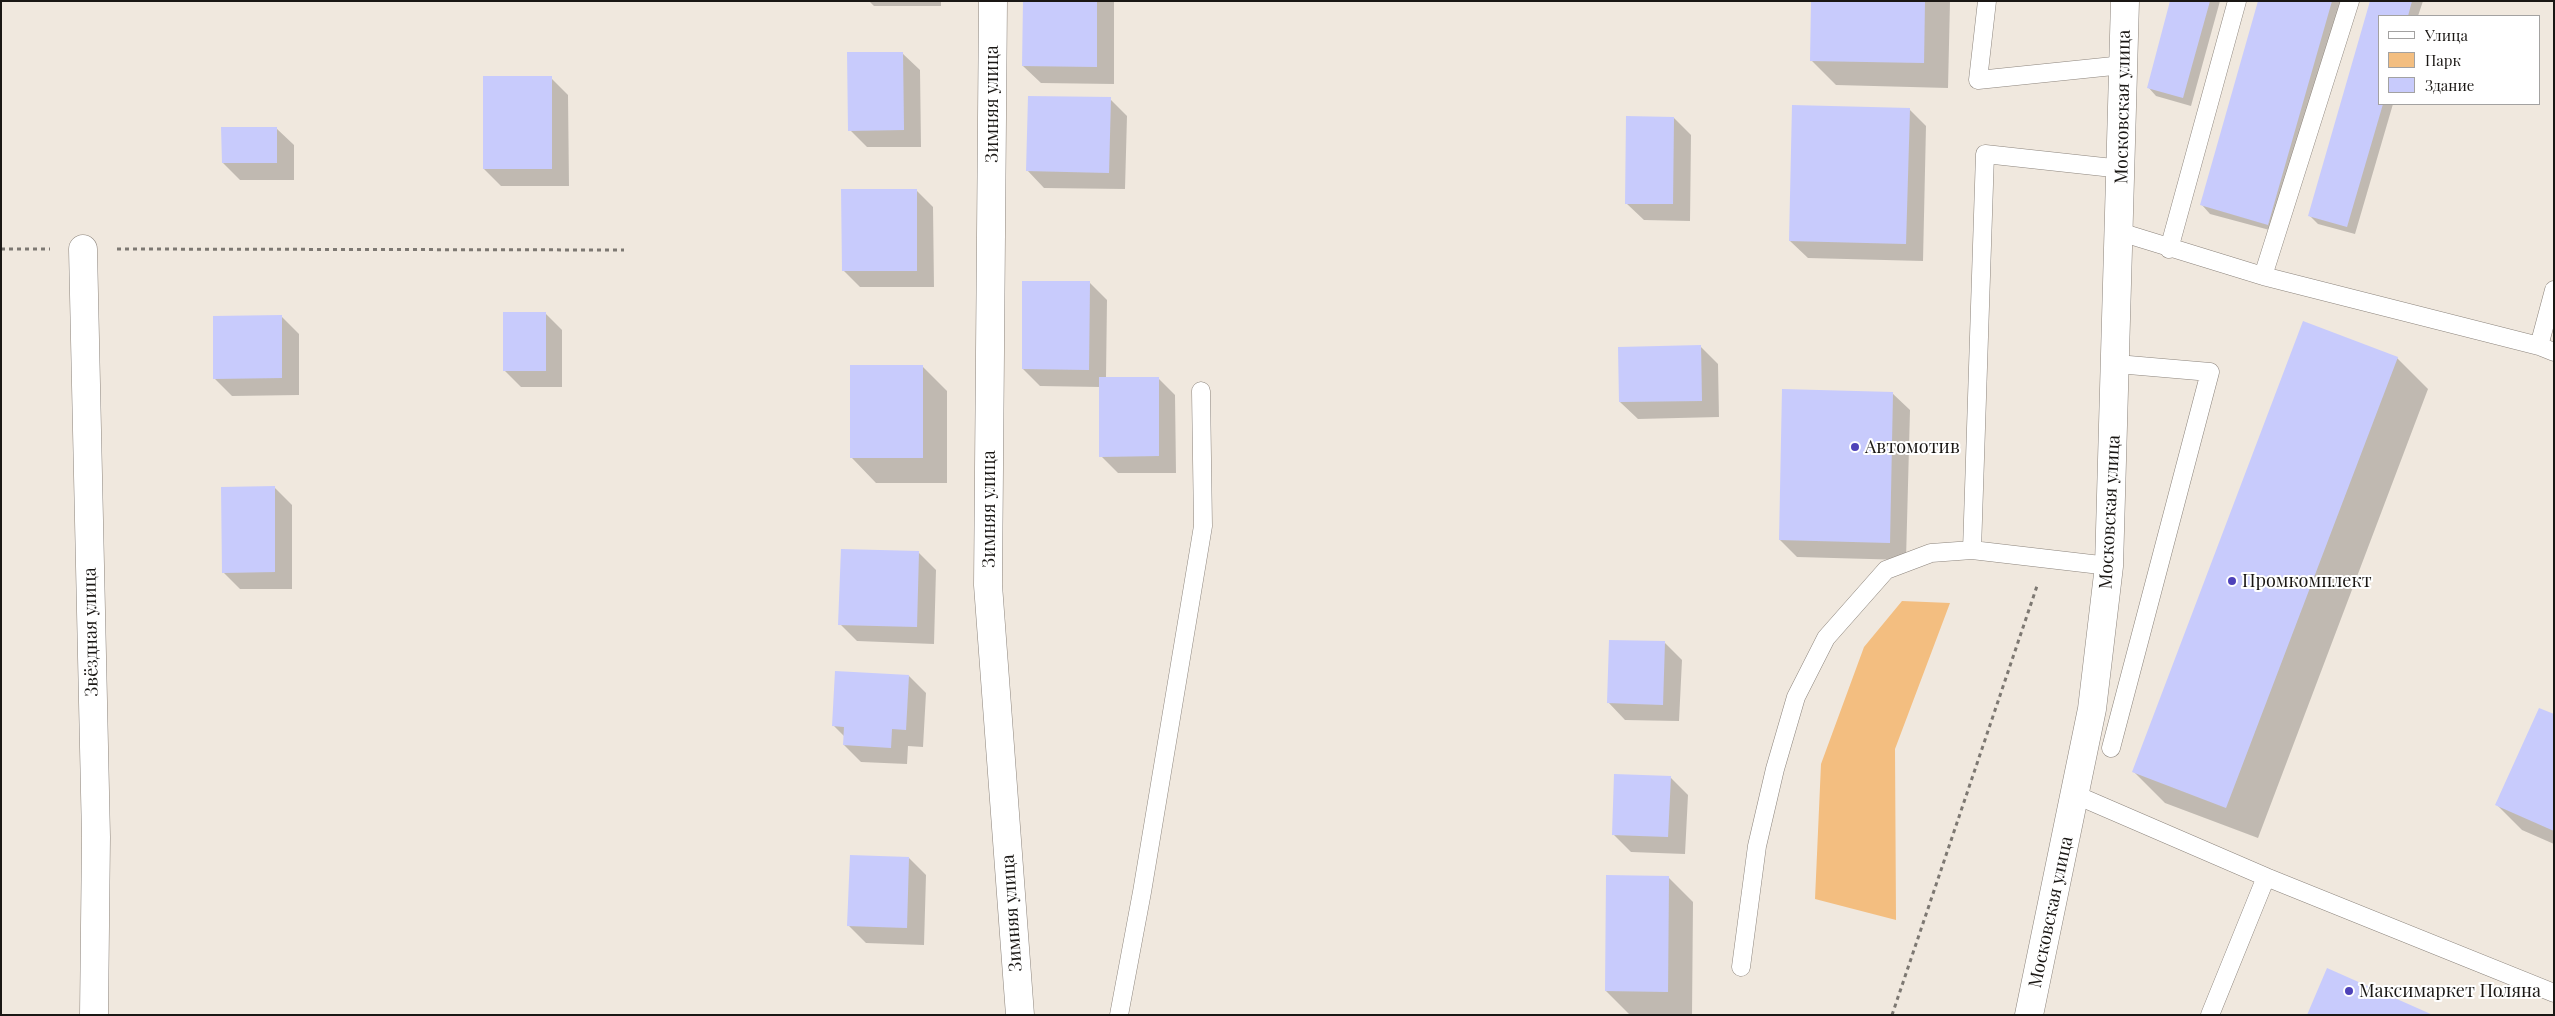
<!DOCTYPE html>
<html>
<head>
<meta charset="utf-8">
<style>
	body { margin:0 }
	#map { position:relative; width:2555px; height:1016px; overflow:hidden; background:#f0e8de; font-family:"Playfair Display",serif }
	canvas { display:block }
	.frame { position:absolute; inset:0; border:2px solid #1a1714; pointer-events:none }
	.legend { position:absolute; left:2378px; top:15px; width:162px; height:90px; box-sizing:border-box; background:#fff; border:1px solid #a3a2a1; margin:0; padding:6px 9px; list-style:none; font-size:15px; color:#1a1714 }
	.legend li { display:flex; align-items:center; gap:10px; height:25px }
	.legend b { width:25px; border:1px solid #a3a2a1 }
</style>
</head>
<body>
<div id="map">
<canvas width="2555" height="1016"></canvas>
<div class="frame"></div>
<ul class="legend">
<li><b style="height:6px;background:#fff"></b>Улица</li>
<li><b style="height:14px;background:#f3be80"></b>Парк</li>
<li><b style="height:14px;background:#c8cbfc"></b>Здание</li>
</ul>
</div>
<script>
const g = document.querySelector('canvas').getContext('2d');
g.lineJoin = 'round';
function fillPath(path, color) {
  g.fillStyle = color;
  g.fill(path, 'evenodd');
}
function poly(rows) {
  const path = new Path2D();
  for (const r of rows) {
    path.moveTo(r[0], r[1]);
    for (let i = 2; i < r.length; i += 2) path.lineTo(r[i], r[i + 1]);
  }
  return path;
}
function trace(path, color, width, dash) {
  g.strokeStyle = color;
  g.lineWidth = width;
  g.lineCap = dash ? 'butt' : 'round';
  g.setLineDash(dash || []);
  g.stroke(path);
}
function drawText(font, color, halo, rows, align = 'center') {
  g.font = font + ' "Playfair Display",serif';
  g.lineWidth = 4;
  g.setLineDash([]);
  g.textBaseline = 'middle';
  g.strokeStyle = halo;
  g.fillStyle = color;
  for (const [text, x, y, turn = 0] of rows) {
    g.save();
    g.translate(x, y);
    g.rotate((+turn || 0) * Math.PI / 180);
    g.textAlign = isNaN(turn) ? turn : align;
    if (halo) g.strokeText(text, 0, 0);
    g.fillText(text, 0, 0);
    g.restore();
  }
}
const green = poly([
	[1902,601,1950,603,1895,749,1896,920,1815,899,1821,764,1864,647]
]);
const shadow = poly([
	[869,1,941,1,941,6,874,6],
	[1024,1,1114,1,1114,84,1041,83,1023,66],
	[1812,1,1950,1,1948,88,1836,85,1811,60],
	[2172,1,2220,1,2191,106,2156,96,2148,87],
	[2260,1,2343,1,2277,232,2210,214,2202,205],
	[2371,1,2423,1,2418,16,2379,16,2379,104,2393,104,2355,234,2318,224,2309,215],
	[902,53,920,70,921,147,867,147,850,130],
	[551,78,568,95,569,186,501,186,484,169],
	[1110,99,1127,116,1125,189,1044,188,1027,170],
	[1909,109,1926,126,1923,261,1808,258,1790,241],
	[1674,118,1691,135,1690,221,1644,220,1626,203],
	[276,128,294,145,294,180,240,180,223,163],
	[916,190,933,207,934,287,860,287,843,270],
	[1090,283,1107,300,1106,378,1158,378,1175,395,1176,473,1118,473,1101,456,1100,387,1040,386,1023,369],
	[545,313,562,330,562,387,521,387,504,370],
	[282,317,299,334,299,395,232,396,214,378],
	[1701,347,1718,364,1719,417,1638,419,1620,402],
	[2397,358,2428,389,2258,838,2165,803,2134,772],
	[922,366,947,391,947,483,876,483,852,458],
	[1892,393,1910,410,1906,560,1797,557,1780,540],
	[275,488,292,505,292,589,240,589,223,572],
	[842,550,919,553,936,570,934,644,857,641,840,624],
	[1665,643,1682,660,1679,721,1625,720,1608,702],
	[909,676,926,693,923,747,908,746,907,764,861,762,844,745,845,737,834,726],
	[2554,716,2554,844,2522,830,2497,805],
	[1670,777,1688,795,1685,854,1631,852,1614,835],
	[909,858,926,875,924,945,866,943,849,926],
	[1668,877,1693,902,1692,1015,1630,1015,1606,991]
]);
const building = poly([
	[1023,1,1097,1,1097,67,1022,66],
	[1811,1,1925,1,1924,63,1810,61],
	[2170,1,2210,1,2183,98,2147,88],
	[2258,1,2332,1,2268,225,2200,205],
	[2370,1,2412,1,2408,16,2379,16,2379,104,2383,104,2347,227,2308,216],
	[847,52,903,52,904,130,848,131],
	[483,76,552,76,552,169,483,169],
	[1028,96,1111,97,1109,173,1026,171],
	[1792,105,1910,108,1906,244,1789,241],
	[1626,116,1674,117,1673,204,1625,204],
	[221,127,277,127,277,163,222,163],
	[841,189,917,189,917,271,842,271],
	[1022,281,1090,281,1089,370,1022,369],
	[503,312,546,312,546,371,503,371],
	[282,315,282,378,213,379,213,316],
	[2303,321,2398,357,2226,808,2132,772],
	[1701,345,1702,401,1619,402,1618,347],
	[850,365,923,365,923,458,850,458],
	[1099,377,1159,377,1159,456,1099,457],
	[1782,389,1893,392,1890,543,1779,540],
	[275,486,275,572,222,573,221,487],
	[841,549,919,551,917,627,838,625],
	[1609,640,1665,641,1663,705,1607,703],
	[835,671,909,675,906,730,892,729,891,748,843,745,844,727,832,726],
	[2539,708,2554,714,2554,831,2495,805],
	[1614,774,1671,776,1668,837,1612,835],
	[850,855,909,857,907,928,847,926],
	[1606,875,1669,876,1668,992,1605,991],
	[2327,968,2433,1015,2307,1015]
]);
const path = poly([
	[1,249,50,249],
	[117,249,624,250],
	[1892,1015,2037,586]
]);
const service = poly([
	[1987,1,1978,80,2123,65],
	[2120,232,2263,276,2539,346,2554,352],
	[2169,249,2237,1],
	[2263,276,2350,1],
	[2539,346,2554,290],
	[2109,566,1972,550,1985,154,2122,169],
	[2111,748,2210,372,2117,364],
	[2076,795,2266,877,2554,993],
	[1741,967,1757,846,1775,769,1796,697,1826,638,1886,570,1931,553,1972,550],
	[1119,1015,1142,892,1203,526,1201,391],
	[2210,1015,2266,877]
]);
const minor = poly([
	[993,1,988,585,1020,1015],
	[83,249,96,837,94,1015]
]);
const secondary = poly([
	[2029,1015,2092,709,2109,566,2125,1]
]);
const markers = [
	[1855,447,5,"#4e42b9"],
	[2232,581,5,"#4e42b9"],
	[2349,991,5,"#4e42b9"]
];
const streetNames = [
	["Зимняя улица",992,104,-90],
	["Московская улица",2123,107,-89],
	["Зимняя улица",989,509,-90],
	["Московская улица",2110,512,-87],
	["Звёздная улица",91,632,-91],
	["Московская улица",2051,912,-78],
	["Зимняя улица",1012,913,-94]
];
const poiNames = [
	["Автомотив",1865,447],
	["Промкомплект",2242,581],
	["Максимаркет Поляна",2359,991]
];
fillPath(green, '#f3be80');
fillPath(shadow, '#0003');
fillPath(building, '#c8cbfc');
trace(service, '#8c847c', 19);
trace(minor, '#8c847c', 29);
trace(secondary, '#8c847c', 29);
trace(path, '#7d7872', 3, [4, 4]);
trace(service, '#fff', 18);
trace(minor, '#fff', 28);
trace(secondary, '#fff', 28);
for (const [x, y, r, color] of markers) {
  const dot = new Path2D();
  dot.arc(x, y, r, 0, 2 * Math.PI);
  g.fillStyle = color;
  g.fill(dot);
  trace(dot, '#fff', 2);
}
drawText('18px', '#1a1714', '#fff', streetNames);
drawText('18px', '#1a1714', '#fff', poiNames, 'left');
</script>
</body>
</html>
